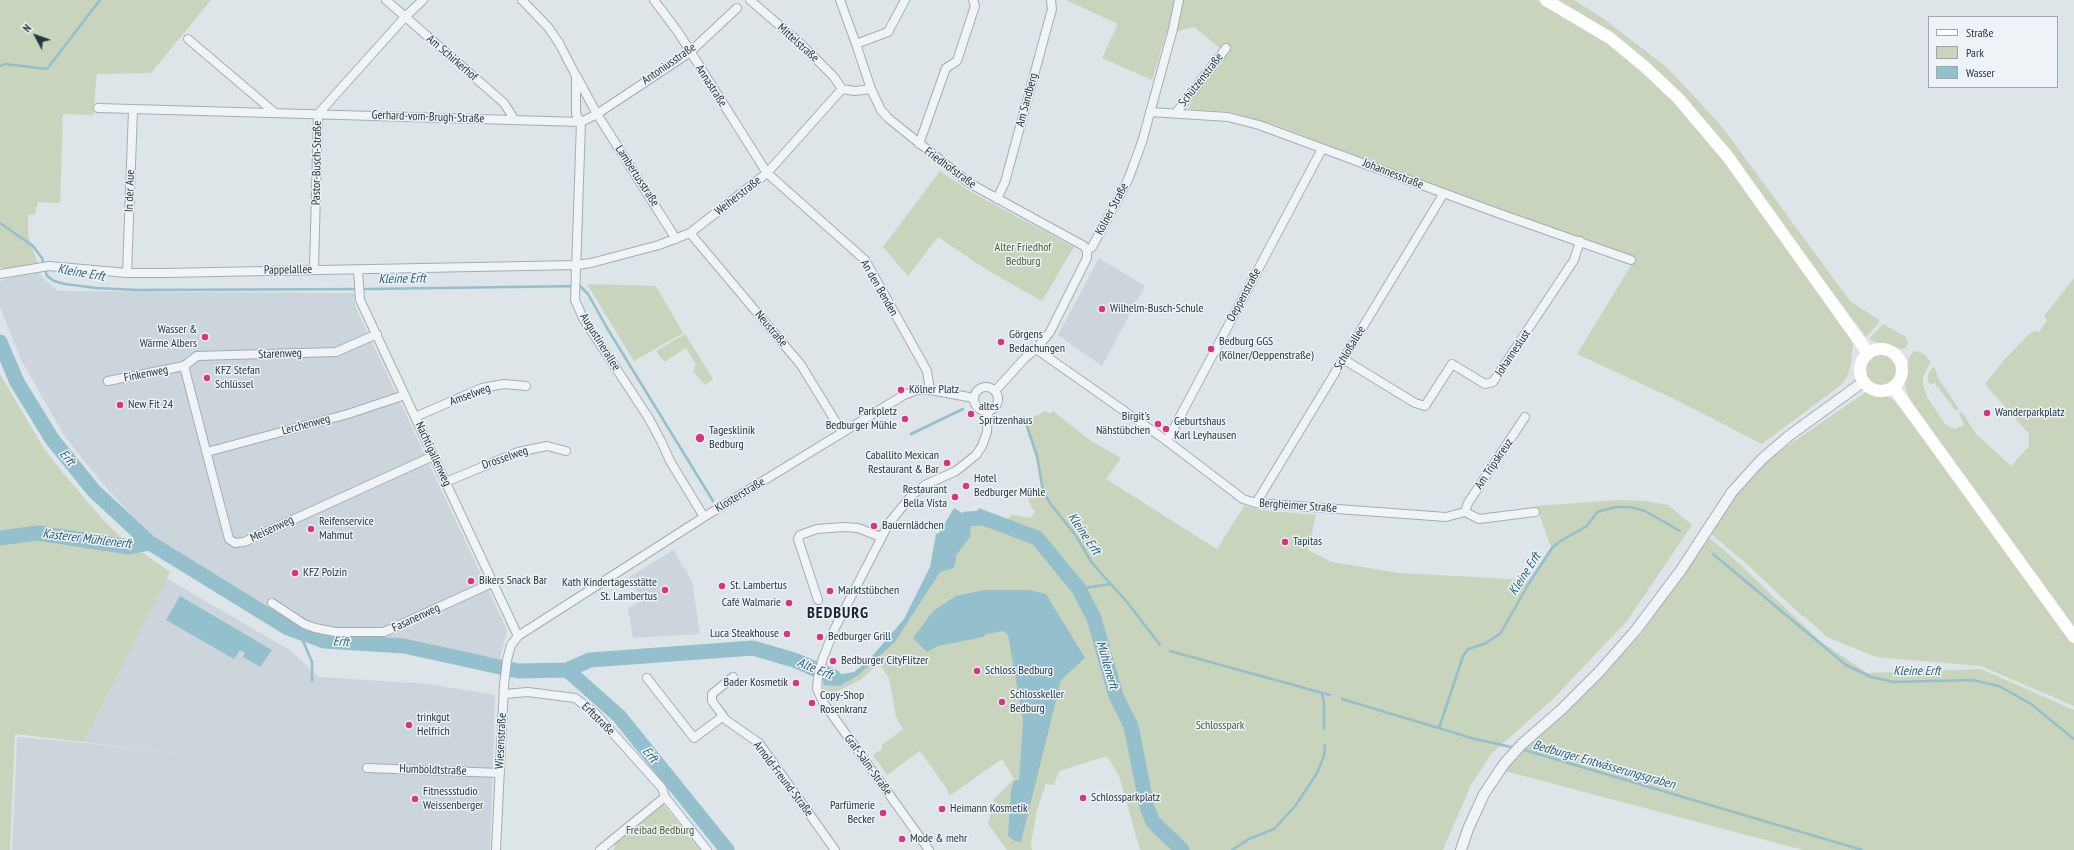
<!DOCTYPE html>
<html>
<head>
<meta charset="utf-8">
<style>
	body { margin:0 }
	#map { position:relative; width:2074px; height:850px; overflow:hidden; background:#dde5e9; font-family:"PT Sans Narrow",sans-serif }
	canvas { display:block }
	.legend { position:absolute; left:1928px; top:16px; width:130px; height:72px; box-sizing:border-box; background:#edf3f6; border:1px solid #9da8ae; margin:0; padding:5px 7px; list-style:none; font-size:12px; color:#253741 }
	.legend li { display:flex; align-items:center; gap:8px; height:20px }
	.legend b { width:20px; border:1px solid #9da8ae }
	.north { position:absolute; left:16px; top:16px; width:40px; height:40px; -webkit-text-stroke:3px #edf3f6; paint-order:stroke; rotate:311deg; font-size:11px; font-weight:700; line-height:16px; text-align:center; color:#253741 }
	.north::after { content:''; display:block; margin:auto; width:14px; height:18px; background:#253741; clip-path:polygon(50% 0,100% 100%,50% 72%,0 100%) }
</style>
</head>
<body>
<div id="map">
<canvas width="2074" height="850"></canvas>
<ul class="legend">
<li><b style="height:5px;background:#fff"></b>Straße</li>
<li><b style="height:11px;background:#c9d4bd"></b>Park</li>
<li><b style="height:11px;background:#94bfcd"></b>Wasser</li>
</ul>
<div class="north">N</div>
</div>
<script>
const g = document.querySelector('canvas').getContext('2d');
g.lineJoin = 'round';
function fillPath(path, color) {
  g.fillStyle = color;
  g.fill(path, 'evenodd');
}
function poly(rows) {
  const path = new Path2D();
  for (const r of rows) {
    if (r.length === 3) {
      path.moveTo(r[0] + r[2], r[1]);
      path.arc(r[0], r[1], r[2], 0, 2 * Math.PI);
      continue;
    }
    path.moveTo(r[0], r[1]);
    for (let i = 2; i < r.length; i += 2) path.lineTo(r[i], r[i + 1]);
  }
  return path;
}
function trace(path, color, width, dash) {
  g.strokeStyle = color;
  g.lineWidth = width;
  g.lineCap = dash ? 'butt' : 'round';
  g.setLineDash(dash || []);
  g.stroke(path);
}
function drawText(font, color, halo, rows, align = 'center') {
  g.font = font + ' "PT Sans Narrow",sans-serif';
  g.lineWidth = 3;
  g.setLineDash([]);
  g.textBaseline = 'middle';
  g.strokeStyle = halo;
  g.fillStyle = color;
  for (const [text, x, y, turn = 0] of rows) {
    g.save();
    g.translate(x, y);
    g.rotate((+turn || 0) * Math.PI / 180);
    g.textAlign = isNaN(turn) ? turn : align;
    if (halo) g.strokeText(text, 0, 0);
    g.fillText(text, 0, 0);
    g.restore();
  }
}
const built = poly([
	[1099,258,1145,286,1102,366,1058,335],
	[37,270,43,278,58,291,354,293,355,306,507,630,500,659,404,643,323,635,301,629,222,583,147,532,104,485,65,437,20,358,0,307,0,281],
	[673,550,692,581,700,634,633,638,628,608,642,600,628,578],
	[166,578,291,651,319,677,429,684,495,695,490,850,12,850,17,737,85,743,194,757,84,742]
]);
const green = poly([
	[0,0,211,0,151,73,97,74,93,115,63,114,60,203,38,202,35,214,28,215,28,235,38,264,8,269,0,267],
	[1066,0,1537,0,1572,20,1611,45,1643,71,1672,98,1725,161,1853,342,1851,364,1847,377,1841,385,1762,444,1676,400,1577,354,1635,259,1533,223,1278,126,1230,112,1188,109,1221,49,1194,27,1166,34,1152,80,1102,58,1118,24],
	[1556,0,1574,0,1604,19,1665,66,1694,96,1723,128,1850,301,1879,320,1879,323,1866,337,1707,124],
	[940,171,971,192,1074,247,1042,301,987,270,938,237,908,276,883,247],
	[2074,278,2074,629,1992,518,1909,398,1904,383,1909,357,1913,352,1918,351,1924,354,1931,362,1923,377,1923,385,1927,397,1946,425,1955,429,1964,425,1959,413,1962,412,1976,434,2011,466,2029,446,2029,434,1985,384,2004,360,2030,333,2036,330,2038,333,2047,321,2044,316],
	[587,284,656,286,683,333,634,361],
	[1883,324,1906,337,1908,343,1905,348,1902,349,1881,345,1869,339],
	[685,334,713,379,705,385,693,371,696,364,686,348,664,362,656,351],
	[1881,369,18],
	[1934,366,1938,378,1959,409,1956,411,1935,383,1930,385,1928,381,1928,374],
	[0,374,43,447,62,472,104,521,123,539,170,572,84,742,15,734,10,850,0,850],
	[1866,392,1887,396,1894,400,1920,433,2074,642,2074,706,1981,666,1876,657,1827,637,1804,616,1823,594,1803,617,1749,566,1710,533,1735,496,1765,463,1790,444],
	[1045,411,1050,414,1053,411,1091,441,1121,458,1106,479,1217,549,1244,506,1262,510,1316,515,1308,550,1332,562,1400,573,1529,580,1551,547,1536,506,1618,500,1645,501,1668,505,1692,525,1627,621,1554,698,1491,754,1471,785,1443,850,1140,850,1119,776,1107,756,1059,771,1054,785,1046,784,1037,810,1031,843,1032,850,1007,850,988,824,994,799,1014,779,1002,759,949,796,947,789,920,751,887,775,873,755,882,749,882,745,903,729,896,717,889,678,879,664,860,680,836,692,828,693,824,691,823,685,840,686,845,683,895,642,940,571,954,568,957,554,974,522,982,519,1003,524,1012,515,1031,518,1035,511,1031,507,1027,494,1033,499,1042,486,1039,467,1024,422],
	[1708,537,1731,556,1820,641,1867,673,1981,669,2074,710,2074,850,1803,850,1505,771,1523,748,1566,712,1604,675,1641,634],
	[662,803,700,850,614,850,615,843]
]);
const water = poly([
	[954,508,972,519,979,508,1006,520,1003,524,982,519,974,522,971,525,970,537,957,554,954,568,940,572,895,642,857,676,845,683,840,686,823,685,826,669,838,675,854,672,868,661,904,619,930,567,936,534,939,533],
	[985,590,1030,590,1046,594,1085,658,1061,680,1021,842,1015,841,1008,836,1011,790,1014,781,1019,780,1023,720,1008,635,1004,631,986,634,983,637,938,646,927,652,913,638,933,611,956,596],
	[180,596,272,650,260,667,243,657,245,653,240,650,234,659,166,620]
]);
const stream = poly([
	[0,66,5,64,47,69,100,0],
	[0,223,33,246,42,258,47,276,54,281,65,284,96,288,137,290,368,289,580,286,588,294,607,328,713,501],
	[1024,417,1037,456,1043,491,1050,503,1076,536,1092,563,1127,602,1160,645],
	[911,434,963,409],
	[1713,554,1846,665,1871,677,1894,682,1972,680,1999,686,2031,704,2074,739],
	[1079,589,1110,584],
	[300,634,312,662,312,681],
	[1170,651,1330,695],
	[1322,693,1324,703,1324,729],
	[1342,699,1475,739,1516,748],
	[1439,728,1463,656,1468,649,1484,644,1500,634,1531,580,1552,548,1559,542,1587,526,1597,512,1616,507,1630,507,1645,511,1680,531],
	[1521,749,1862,850],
	[1232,850,1249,839,1274,829,1296,805,1317,773,1324,756,1325,745]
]);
const river = poly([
	[0,342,17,382,52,439,94,491,150,543,288,628,324,641,404,646,518,671,567,670,619,716,727,850],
	[960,532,967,519,984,518,1037,538,1079,589,1094,618,1116,696,1131,726,1147,807,1153,822,1182,850],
	[0,538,38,533,129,547,150,543],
	[567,670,590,660,753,648,794,660,834,677]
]);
const minor = poly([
	[386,0,504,103,514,119],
	[522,0,548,27,559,43,576,76,576,114,581,122,575,300,583,318,648,417,661,441,670,461,704,517],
	[654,0,678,32,767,173,865,260,927,371,930,390],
	[750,0,801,44,834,77,842,89],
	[840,0,856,44,871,89,881,110,888,118,969,183,1084,246,1087,251],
	[188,39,274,112],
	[856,44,888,32,905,0],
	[98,108,581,122,597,114,577,77],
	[1150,112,1228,117,1259,125,1495,212,1631,260],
	[1176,113,1226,48],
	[919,144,946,68,957,61,975,6,973,0],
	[997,199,1005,182,1052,9,1051,0],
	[690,233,801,365,842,432],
	[676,239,597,114,689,53,737,8],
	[314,269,318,114,405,17,423,0],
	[358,270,360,300,518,636],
	[127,273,133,110],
	[0,274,49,266,127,273,164,273,577,265,591,263,659,245,690,233,767,173,842,89,855,91,871,89],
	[1036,349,1167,441,1243,499,1256,503,1446,517,1465,512,1479,519,1535,512],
	[1343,359,1415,403,1425,406,1452,364,1485,384,1493,382,1574,260,1580,241],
	[184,366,229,539,235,543,244,542,433,456],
	[108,381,184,366,197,356,336,352,377,334],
	[986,399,12],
	[995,391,1025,358,1036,349,1050,332,1087,258,1087,251,1092,247,1128,180,1142,142,1173,29,1179,0],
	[415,417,482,388,504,384,526,386],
	[1167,441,1322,149],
	[207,452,348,414,405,395],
	[446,482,518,452,547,446,566,451],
	[1256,503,1444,193],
	[1465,512,1468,503,1525,417],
	[818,600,798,539,800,535,817,529,844,527,858,528,881,537],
	[272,603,304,624,315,628,335,632,384,632,492,583],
	[733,677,712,694,712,701,726,720,759,743,835,850],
	[647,678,694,738,722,717],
	[504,694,528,692,575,698,595,713,662,788,665,797,707,850],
	[367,768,500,773],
	[496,850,504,685,507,660,511,645,518,636,704,517,904,395,917,390,930,390,974,398],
	[600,850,665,797],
	[929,850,823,702,817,689,818,677,823,658,835,628,889,523,912,495,925,485,956,471,976,455,982,446,987,432,988,412]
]);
const tertiary = poly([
	[1461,850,1468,829,1484,794,1504,764,1522,744,1562,709,1600,671,1636,630,1681,570,1732,492,1762,459,1790,435,1863,382]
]);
const secondary = poly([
	[1546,0,1610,38,1645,67,1678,98,1728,157,1868,353],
	[1881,370,21],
	[1893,387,2074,637]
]);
const markers = [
	[1102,309,4,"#dc347c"],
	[205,337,4,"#dc347c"],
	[1001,342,4,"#dc347c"],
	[1211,349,4,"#dc347c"],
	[207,378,4,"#dc347c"],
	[901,390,4,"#dc347c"],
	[120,405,4,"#dc347c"],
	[1987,413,4,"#dc347c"],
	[971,414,4,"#dc347c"],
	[905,419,4,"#dc347c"],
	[1158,424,4,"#dc347c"],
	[1166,429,4,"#dc347c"],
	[700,438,5,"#dc347c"],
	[947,463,4,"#dc347c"],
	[966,486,4,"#dc347c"],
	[955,497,4,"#dc347c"],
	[874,526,4,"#dc347c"],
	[311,529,4,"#dc347c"],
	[1285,542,4,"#dc347c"],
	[295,573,4,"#dc347c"],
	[471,581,4,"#dc347c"],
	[722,586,4,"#dc347c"],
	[665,590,4,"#dc347c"],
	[830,591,4,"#dc347c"],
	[789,603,4,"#dc347c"],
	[787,634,4,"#dc347c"],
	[820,637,4,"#dc347c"],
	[833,661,4,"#dc347c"],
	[977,671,4,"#dc347c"],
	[796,683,4,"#dc347c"],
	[1002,702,4,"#dc347c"],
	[812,703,4,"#dc347c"],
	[409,725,4,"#dc347c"],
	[1083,798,4,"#dc347c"],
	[415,799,4,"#dc347c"],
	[942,809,4,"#dc347c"],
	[883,813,4,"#dc347c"],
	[902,839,4,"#dc347c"]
];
const streetNames = [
	["Mittelstraße",798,43,42],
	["Am Schirkerhof",452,58,41],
	["Antoniusstraße",669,64,-35],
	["Schützenstraße",1201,80,-52],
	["Annastraße",711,86,57],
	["Am Sandberg",1027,100,-75],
	["Gerhard-vom-Brugh-Straße",428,117,2],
	["Pastor-Busch-Straße",317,163,-89],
	["Friedhofstraße",950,168,36],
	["Johannesstraße",1393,174,21],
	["Lambertusstraße",637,176,57],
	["In der Aue",130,191,-88],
	["Weiherstraße",738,196,-38],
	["Kölner Straße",1112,209,-62],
	["Pappelallee",288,270,-1],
	["An den Benden",879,288,60],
	["Oeppenstraße",1244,295,-62],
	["Neustraße",771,329,50],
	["Augustinerallee",600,342,58],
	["Schloßallee",1350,348,-59],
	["Johanneslust",1513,353,-56],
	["Starenweg",280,354,-2],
	["Finkenweg",146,374,-11],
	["Amselweg",470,395,-20],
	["Lerchenweg",306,425,-15],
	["Nachtigallenweg",433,454,65],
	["Drosselweg",505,458,-19],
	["Am Tripskreuz",1494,464,-56],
	["Klosterstraße",740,495,-31],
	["Bergheimer Straße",1298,506,4],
	["Meisenweg",272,529,-25],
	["Fasanenweg",416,618,-25],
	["Erftstraße",598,719,44],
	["Wiesenstraße",501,741,-87],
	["Graf-Salm-Straße",868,765,54],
	["Humboldtstraße",433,770,2],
	["Arnold-Freund-Straße",783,779,53]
];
const parkNames = [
	["Alter Friedhof",1023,248],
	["Bedburg",1023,262],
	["Schlosspark",1220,726],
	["Freibad Bedburg",660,831]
];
const poiNames = [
	["Wilhelm-Busch-Schule",1110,309],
	["Wasser &",197,330,"right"],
	["Wärme Albers",197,344,"right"],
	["Görgens",1009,335],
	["Bedachungen",1009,349],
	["Bedburg GGS",1219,342],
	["(Kölner/Oeppenstraße)",1219,356],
	["KFZ Stefan",215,371],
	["Schlüssel",215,385],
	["Kölner Platz",909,390],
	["New Fit 24",128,405],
	["altes",979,407],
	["Spritzenhaus",979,421],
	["Parkpletz",897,412,"right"],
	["Bedburger Mühle",897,426,"right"],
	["Wanderparkplatz",1995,413],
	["Birgit's",1150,417,"right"],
	["Nähstübchen",1150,431,"right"],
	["Geburtshaus",1174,422],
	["Karl Leyhausen",1174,436],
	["Tagesklinik",709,431],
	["Bedburg",709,445],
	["Caballito Mexican",939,456,"right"],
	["Restaurant & Bar",939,470,"right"],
	["Hotel",974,479],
	["Bedburger Mühle",974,493],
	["Restaurant",947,490,"right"],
	["Bella Vista",947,504,"right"],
	["Reifenservice",319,522],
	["Mahmut",319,536],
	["Bauernlädchen",882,526],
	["Tapitas",1293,542],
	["KFZ Polzin",303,573],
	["Bikers Snack Bar",479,581],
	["Kath Kindertagesstätte",657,583,"right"],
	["St. Lambertus",657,597,"right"],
	["St. Lambertus",730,586],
	["Marktstübchen",838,591],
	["Café Walmarie",781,603,"right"],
	["Luca Steakhouse",779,634,"right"],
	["Bedburger Grill",828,637],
	["Bedburger CityFlitzer",841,661],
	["Schloss Bedburg",985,671],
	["Bader Kosmetik",788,683,"right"],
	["Schlosskeller",1010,695],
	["Bedburg",1010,709],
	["Copy-Shop",820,696],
	["Rosenkranz",820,710],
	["trinkgut",417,718],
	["Helfrich",417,732],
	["Fitnessstudio",423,792],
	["Weissenberger",423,806],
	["Schlossparkplatz",1091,798],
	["Parfümerie",875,806,"right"],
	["Becker",875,820,"right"],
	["Heimann Kosmetik",950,809],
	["Mode & mehr",910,839]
];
const waterNames = [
	["Kleine Erft",81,273,10],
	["Kleine Erft",402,279,-1],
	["Erft",67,458,50],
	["Kleine Erft",1084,534,56],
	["Kasterer Mühlenerft",87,539,7],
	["Kleine Erft",1525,574,-57],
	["Erft",341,642,4],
	["Mühlenerft",1107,665,74],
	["Alte Erft",815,669,22],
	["Kleine Erft",1917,671],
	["Erft",650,755,51],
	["Bedburger Entwässerungsgraben",1604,765,16]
];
const districtNames = [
	["BEDBURG",838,613]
];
fillPath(built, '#cbd5db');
fillPath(green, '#c9d4bd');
fillPath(water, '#94bfcd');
trace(stream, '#94bfcd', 2.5);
trace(river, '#94bfcd', 15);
trace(minor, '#a2adb3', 10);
trace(tertiary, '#a2adb3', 12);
trace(minor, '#f0f4f7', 8);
trace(tertiary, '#f0f4f7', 10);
trace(secondary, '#fff', 12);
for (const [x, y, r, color] of markers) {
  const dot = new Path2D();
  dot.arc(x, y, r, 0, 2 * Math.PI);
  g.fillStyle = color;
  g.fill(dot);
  trace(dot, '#edf3f6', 1.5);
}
drawText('12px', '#253741', '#edf3f6', streetNames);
drawText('12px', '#465e31', '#edf3f6', parkNames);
drawText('12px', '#253741', '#edf3f6', poiNames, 'left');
drawText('italic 13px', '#2b6379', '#edf3f6', waterNames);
g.letterSpacing = '1px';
drawText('bold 16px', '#172732', '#edf3f6', districtNames);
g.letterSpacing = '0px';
</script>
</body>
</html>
